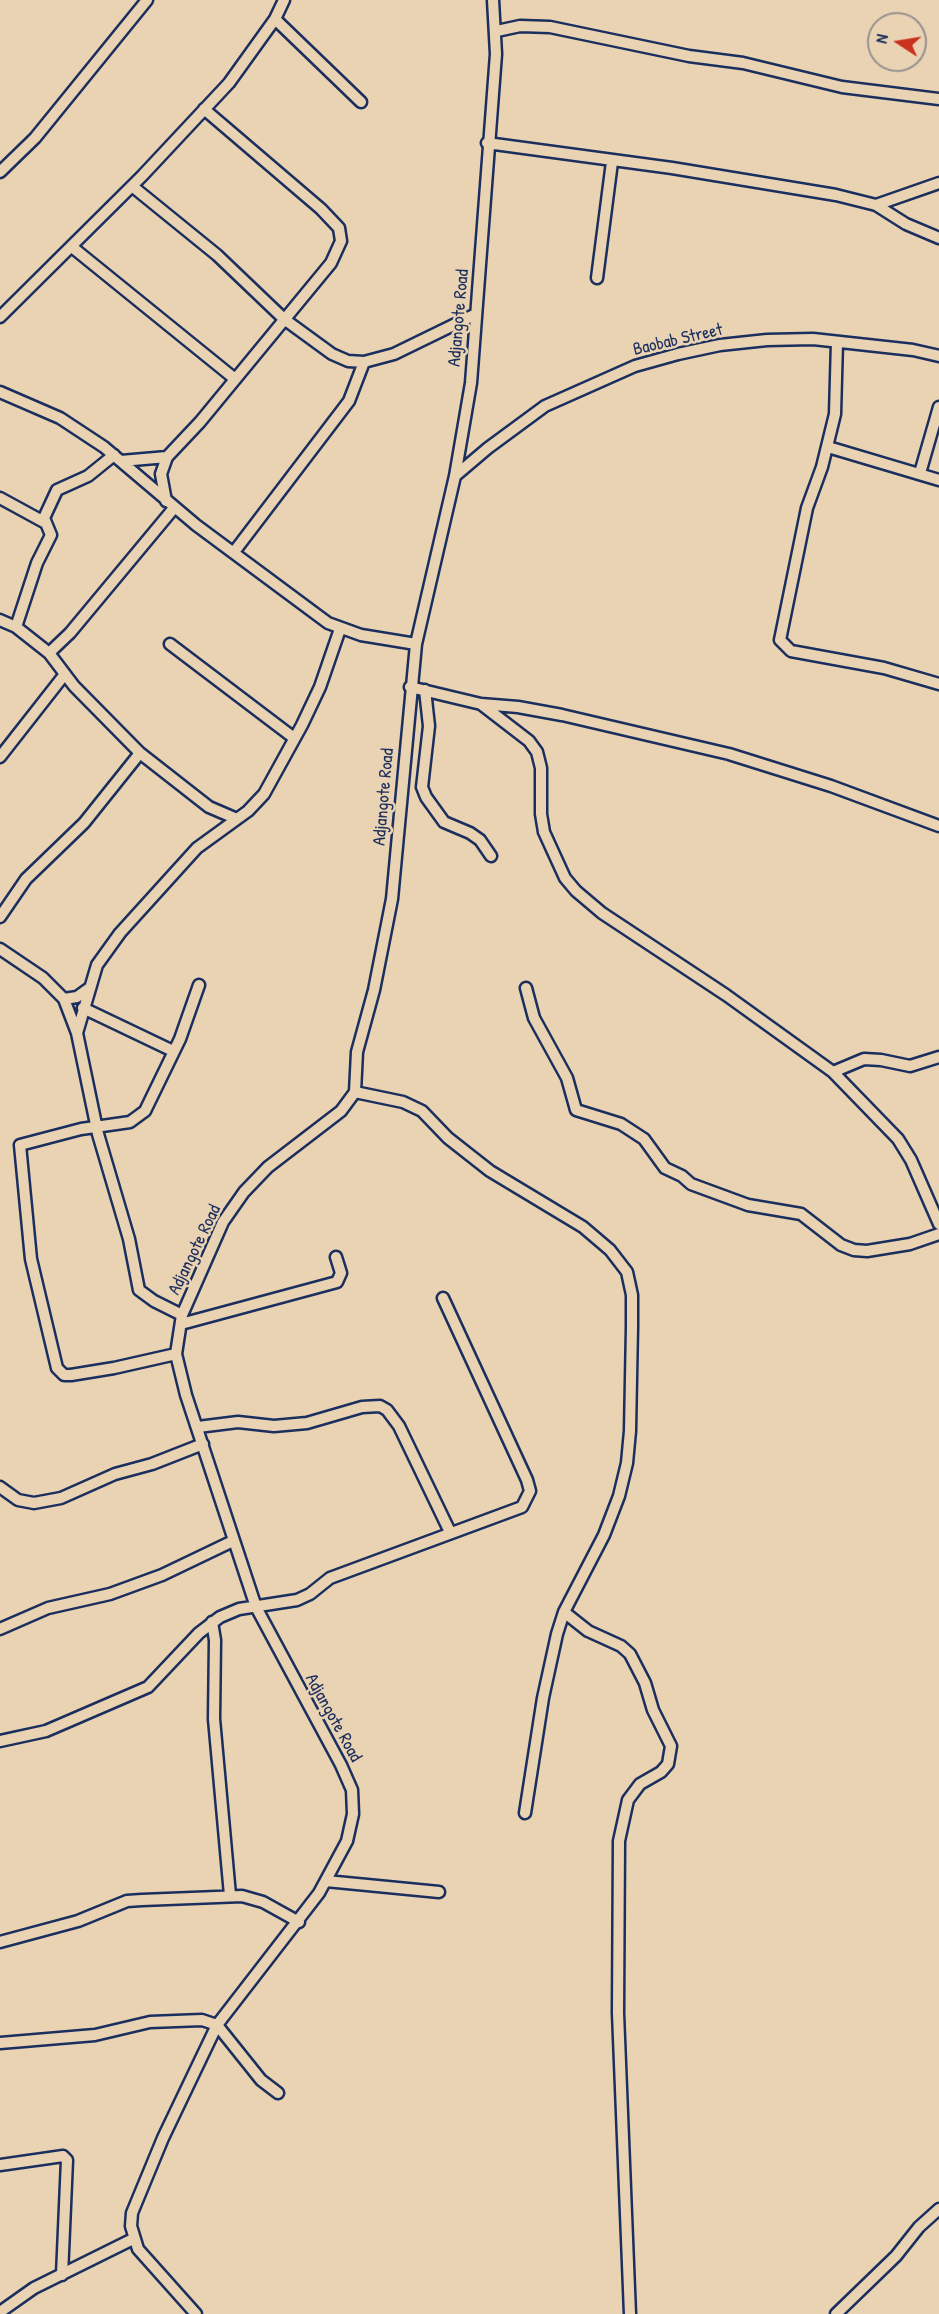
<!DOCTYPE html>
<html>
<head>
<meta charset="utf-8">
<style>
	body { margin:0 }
	#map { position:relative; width:939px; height:2314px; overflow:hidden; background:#ead3b3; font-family:"Patrick Hand",sans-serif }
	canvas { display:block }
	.north { position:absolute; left:867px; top:12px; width:60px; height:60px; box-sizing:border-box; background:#ead3b3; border:2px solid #979191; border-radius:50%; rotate:282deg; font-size:16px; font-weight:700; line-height:24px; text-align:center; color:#1b2f5e }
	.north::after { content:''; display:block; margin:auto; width:21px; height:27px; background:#c8321e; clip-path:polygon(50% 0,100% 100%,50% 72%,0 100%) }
</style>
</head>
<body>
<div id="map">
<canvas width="939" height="2314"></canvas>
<div class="north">N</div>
</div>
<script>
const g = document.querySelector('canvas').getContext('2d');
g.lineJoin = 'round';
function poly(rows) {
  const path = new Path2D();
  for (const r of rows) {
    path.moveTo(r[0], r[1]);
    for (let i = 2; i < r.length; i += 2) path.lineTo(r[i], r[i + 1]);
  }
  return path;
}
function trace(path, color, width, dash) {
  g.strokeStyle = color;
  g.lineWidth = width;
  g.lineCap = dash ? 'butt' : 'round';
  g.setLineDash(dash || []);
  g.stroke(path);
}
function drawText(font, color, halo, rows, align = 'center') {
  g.font = font + ' "Patrick Hand",sans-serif';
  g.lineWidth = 5;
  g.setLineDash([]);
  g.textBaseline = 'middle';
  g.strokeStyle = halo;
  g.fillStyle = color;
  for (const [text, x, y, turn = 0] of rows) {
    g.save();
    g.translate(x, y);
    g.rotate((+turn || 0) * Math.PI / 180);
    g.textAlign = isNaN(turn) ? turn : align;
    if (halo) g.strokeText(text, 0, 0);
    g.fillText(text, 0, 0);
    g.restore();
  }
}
const minor = poly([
	[275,19,361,102],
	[497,31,520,26,550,27,689,56,743,63,842,87,939,99],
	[487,143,672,168,836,195,876,205,906,224,939,238],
	[0,172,35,138,147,0],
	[132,186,217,255,284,319,332,354,348,361,364,362,394,354,476,314],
	[876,205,939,183],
	[72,247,235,379],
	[597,278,612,162],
	[0,317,142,176,229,83,275,19,284,0],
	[837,342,835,414,822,467,807,508,780,640,791,651,884,668,939,684],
	[0,392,60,418,104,447,196,525,328,623,361,635,416,644],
	[828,447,939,480],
	[121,461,167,457],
	[920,473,939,407],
	[455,476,488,448,545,406,635,366,678,354,720,345,767,340,813,339,913,350,939,356],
	[0,498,44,522],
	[166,501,161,474,167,457,200,422,331,263,341,241,339,228,321,209,204,109],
	[234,552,349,401,364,362],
	[0,620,16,627,49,653,74,686,140,753,209,807,237,819],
	[16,627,37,563,51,535,44,518,57,490,88,476,114,455],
	[170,644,294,738],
	[49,653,70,633,174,508],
	[410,687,481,704,518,707,562,715,729,754,831,786,939,826],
	[425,690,429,726,422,787,426,797,444,822,470,833,480,840,491,856],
	[481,704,529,741,537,752,541,768,541,814,544,832,565,878,576,891,602,913,726,995,833,1072,898,1139,911,1160,939,1224],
	[0,757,65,674],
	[0,917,26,879,84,823,140,753],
	[0,949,43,978,64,999,77,1033,98,1134,129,1239,139,1290,154,1301,182,1315],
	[526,988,534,1018,567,1078,576,1110,621,1124,644,1139,665,1168,682,1176,691,1184,748,1205,801,1214,841,1245,854,1250,867,1251,910,1244,939,1234],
	[64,999,77,997,88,989],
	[83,1008,173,1051],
	[77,1033,97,965,120,933,197,848,248,811,264,794,302,725,320,687,340,629],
	[833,1072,864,1059,881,1060,910,1066,939,1057],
	[355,1092,403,1102,422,1111,448,1138,490,1171,583,1227,610,1250,627,1272,632,1295,632,1327,630,1431,627,1463,619,1496,604,1535,564,1612,557,1634,543,1698,525,1813],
	[181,1324,337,1282,341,1273,336,1257],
	[176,1354,114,1368,71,1375,64,1375,57,1368,31,1259,20,1145,81,1129,130,1122,145,1111,180,1039,199,985],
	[198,1427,238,1422,274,1426,307,1423,362,1407,380,1406,387,1410,399,1426,450,1532],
	[0,1487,18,1500,34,1503,61,1498,115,1474,152,1464,203,1444],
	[564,1612,588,1631,621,1646,630,1654,645,1683,653,1710,671,1746,668,1764,661,1772,640,1784,628,1800,619,1841,618,2013,630,2314],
	[212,1622,215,1640,214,1719,230,1895],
	[0,1629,48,1608,110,1594,162,1575,233,1541],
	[0,1741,46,1731,148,1687,199,1633,220,1617,239,1609,297,1600,310,1594,330,1578,522,1507,530,1491,527,1480,443,1298],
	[326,1881,439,1892],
	[0,1942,78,1921,127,1901,142,1900,242,1896,263,1902,299,1922],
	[0,2043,95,2035,150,2022,202,2020,217,2025,261,2080,278,2093],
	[0,2165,63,2156,67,2160,62,2275],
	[0,2312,34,2288,133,2239],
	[196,2314,138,2249,131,2226,132,2213,163,2138,217,2025,319,1893,347,1841,353,1814,352,1790,341,1765,256,1607,186,1395,176,1354,182,1315,223,1222,244,1192,268,1167,341,1111,355,1092,357,1052,374,990,392,899,416,644,455,476,471,383,496,54,493,0],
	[836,2314,896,2256,919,2227,939,2209]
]);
const streetNames = [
	["Adjangote Road",459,318,-85],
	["Baobab Street",678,340,-13],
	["Adjangote Road",384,797,-85],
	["Adjangote Road",195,1250,-64],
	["Adjangote Road",333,1718,61]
];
trace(minor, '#1b2f5e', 15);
trace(minor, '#ead3b3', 10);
drawText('18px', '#1b2f5e', '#ead3b3', streetNames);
</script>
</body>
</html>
